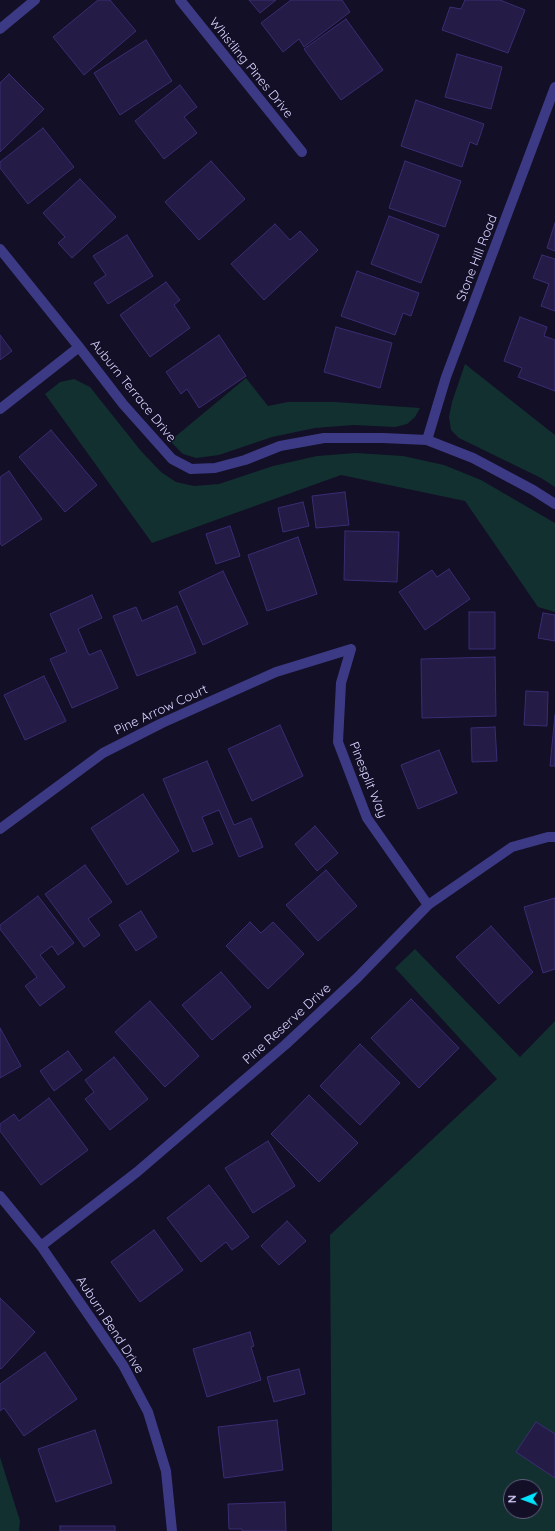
<!DOCTYPE html>
<html>
<head>
<meta charset="utf-8">
<style>
	body { margin:0 }
	#map { position:relative; width:555px; height:1531px; overflow:hidden; background:#130f26; font-family:Quicksand,sans-serif }
	canvas { display:block }
	.north { position:absolute; left:503px; top:1479px; width:40px; height:40px; box-sizing:border-box; background:#130f26; border:1px solid #625e7d; border-radius:50%; rotate:269deg; font-size:11px; font-weight:700; line-height:16px; text-align:center; color:#d9d4ff }
	.north::after { content:''; display:block; margin:auto; width:14px; height:18px; background:#00e5ff; clip-path:polygon(50% 0,100% 100%,50% 72%,0 100%) }
</style>
</head>
<body>
<div id="map">
<canvas width="555" height="1531"></canvas>
<div class="north">N</div>
</div>
<script>
const g = document.querySelector('canvas').getContext('2d');
g.lineJoin = 'round';
function fillPath(path, color) {
  g.fillStyle = color;
  g.fill(path, 'evenodd');
}
function poly(rows) {
  const path = new Path2D();
  for (const r of rows) {
    path.moveTo(r[0], r[1]);
    for (let i = 2; i < r.length; i += 2) path.lineTo(r[i], r[i + 1]);
  }
  return path;
}
function trace(path, color, width, dash) {
  g.strokeStyle = color;
  g.lineWidth = width;
  g.lineCap = dash ? 'butt' : 'round';
  g.setLineDash(dash || []);
  g.stroke(path);
}
function drawText(font, color, halo, rows, align = 'center') {
  g.font = font + ' Quicksand,sans-serif';
  g.lineWidth = 3;
  g.setLineDash([]);
  g.textBaseline = 'middle';
  g.strokeStyle = halo;
  g.fillStyle = color;
  for (const [text, x, y, turn = 0] of rows) {
    g.save();
    g.translate(x, y);
    g.rotate((+turn || 0) * Math.PI / 180);
    g.textAlign = isNaN(turn) ? turn : align;
    if (halo) g.strokeText(text, 0, 0);
    g.fillText(text, 0, 0);
    g.restore();
  }
}
const green = poly([
	[465,364,555,435,555,487,541,478,459,438,451,430,449,417,452,402],
	[246,378,268,406,288,402,335,402,420,408,415,417,407,424,395,427,353,425,315,428,272,437,219,455,196,458,183,454,170,441],
	[74,379,90,387,141,451,161,472,176,482,194,486,219,484,273,466,317,456,356,453,403,456,444,465,481,480,555,523,555,612,538,607,465,501,341,475,152,543,45,394,60,382],
	[415,949,520,1057,555,1021,555,1531,332,1531,330,1235,497,1079,395,968],
	[511,1487,535,1487,535,1511,511,1511],
	[0,1457,20,1521,19,1531,0,1531]
]);
const building = poly([
	[98,0,110,0,136,31,84,75,53,37,98,0],
	[249,0,276,0,260,13,249,0],
	[291,0,342,0,350,12,304,47,299,39,283,52,261,23,291,0],
	[465,0,500,0,525,10,508,53,442,30,450,7,461,9,465,0],
	[346,19,383,70,341,100,304,49,346,19],
	[146,40,172,81,120,115,94,73,146,40],
	[457,54,502,67,491,109,445,97,457,54],
	[9,74,44,109,0,152,0,83,9,74],
	[180,85,197,107,184,117,197,133,164,159,135,121,180,85],
	[416,100,484,124,477,145,470,142,462,167,401,146,416,100],
	[43,128,74,167,28,204,0,168,0,162,43,128],
	[211,161,245,199,199,240,165,202,211,161],
	[405,161,461,181,445,227,389,208,405,161],
	[80,179,116,217,72,258,58,243,65,237,43,213,80,179],
	[389,216,439,235,421,283,371,264,389,216],
	[555,223,555,251,547,248,555,223],
	[275,224,290,240,300,231,318,250,264,300,231,264,275,224],
	[127,235,153,276,108,304,94,283,106,275,93,256,127,235],
	[542,255,555,259,555,311,541,306,549,284,533,278,542,255],
	[357,271,419,293,411,316,403,313,395,335,341,316,357,271],
	[166,282,180,300,174,305,190,328,150,357,120,315,166,282],
	[520,317,547,327,544,336,555,340,555,391,518,377,522,368,504,361,520,317],
	[336,327,392,343,380,388,324,372,336,327],
	[0,335,12,351,0,360,0,335],
	[219,335,246,376,199,408,187,389,181,394,166,372,219,335],
	[51,430,97,485,65,512,19,457,51,430],
	[9,471,42,519,2,546,0,543,0,477,9,471],
	[345,492,349,525,316,528,312,496,345,492],
	[303,502,309,526,283,532,278,508,303,502],
	[230,526,240,556,216,564,206,534,230,526],
	[345,531,399,532,397,582,344,580,345,531],
	[298,537,317,594,267,611,248,555,298,537],
	[449,569,470,599,425,630,399,592,432,570,437,577,449,569],
	[223,571,248,624,203,645,179,592,223,571],
	[92,595,102,618,78,629,89,655,101,650,118,688,72,708,50,659,67,652,50,614,92,595],
	[177,606,196,653,137,676,113,616,136,607,142,621,177,606],
	[469,612,495,612,495,649,469,649,469,612],
	[543,613,555,615,555,641,538,638,543,613],
	[495,657,496,716,422,718,421,659,495,657],
	[44,676,66,721,25,740,4,695,44,676],
	[526,691,548,692,547,726,524,725,526,691],
	[555,715,555,766,550,766,555,715],
	[280,725,303,776,252,801,228,749,280,725],
	[495,727,497,761,472,762,471,728,495,727],
	[439,750,457,793,418,809,401,765,439,750],
	[207,761,234,825,251,818,263,847,239,857,219,810,202,817,213,844,193,852,163,779,207,761],
	[143,794,179,851,127,885,91,828,143,794],
	[315,826,338,853,317,871,295,844,315,826],
	[85,865,112,902,88,919,100,935,84,947,45,894,85,865],
	[326,870,357,906,318,941,286,905,326,870],
	[38,896,74,943,58,955,52,946,40,955,65,987,40,1006,25,986,37,977,0,929,0,925,38,896],
	[555,898,555,969,543,973,524,907,555,898],
	[141,911,157,937,136,951,119,925,141,911],
	[250,922,261,933,273,922,304,954,268,989,226,946,250,922],
	[491,926,533,972,499,1004,456,957,491,926],
	[221,972,251,1007,212,1040,182,1005,221,972],
	[411,999,459,1048,419,1088,371,1038,411,999],
	[150,1001,199,1056,165,1087,115,1032,150,1001],
	[0,1028,21,1066,0,1078,0,1028],
	[360,1044,400,1083,360,1125,320,1086,360,1044],
	[68,1051,82,1070,54,1091,40,1071,68,1051],
	[114,1057,148,1099,110,1130,85,1099,94,1092,85,1080,114,1057],
	[309,1095,358,1143,319,1182,271,1134,309,1095],
	[49,1098,88,1150,41,1185,0,1131,0,1124,14,1114,19,1121,49,1098],
	[268,1141,295,1186,253,1213,225,1168,268,1141],
	[209,1185,249,1237,232,1250,226,1242,201,1262,167,1218,209,1185],
	[287,1221,306,1241,279,1265,261,1246,287,1221],
	[154,1230,183,1270,140,1302,111,1262,154,1230],
	[0,1298,35,1332,1,1369,0,1368,0,1298],
	[250,1332,254,1346,251,1347,261,1380,207,1397,193,1349,250,1332],
	[45,1352,77,1399,24,1436,4,1408,0,1411,0,1384,45,1352],
	[299,1369,305,1394,274,1402,267,1377,299,1369],
	[277,1420,283,1470,224,1478,218,1427,277,1420],
	[536,1422,555,1434,555,1478,516,1452,536,1422],
	[95,1430,112,1483,56,1502,38,1449,95,1430],
	[285,1502,286,1531,242,1531,242,1529,229,1529,228,1504,285,1502],
	[60,1526,115,1526,115,1531,60,1531,60,1526]
]);
const minor = poly([
	[180,0,302,152],
	[0,29,35,0],
	[0,249,79,347,123,404,172,459,191,469,215,468,245,460,280,446,324,438,383,438,427,440,473,458,533,490,555,504],
	[0,409,79,347],
	[427,440,446,377,555,87],
	[351,649,341,683,338,742,367,818,428,905],
	[0,829,103,753,162,723,276,672,351,649],
	[0,1196,41,1246,123,1365,148,1412,166,1471,172,1531],
	[41,1246,137,1172,285,1045,357,978,428,905,512,847,548,837,555,837]
]);
const streetNames = [
	["Whistling Pines Drive",251,68,51],
	["Stone Hill Road",477,258,-69],
	["Auburn Terrace Drive",133,391,51],
	["Pine Arrow Court",161,710,-25],
	["Pinesplit Way",368,780,68],
	["Pine Reserve Drive",287,1024,-42],
	["Auburn Bend Drive",110,1325,57]
];
fillPath(green, '#12302f');
fillPath(building, '#241b47');
trace(building, '#3b2d73', 1);
trace(minor, '#3d3a85', 10);
drawText('13px', '#d9d4ff', '#130f26', streetNames);
</script>
</body>
</html>
